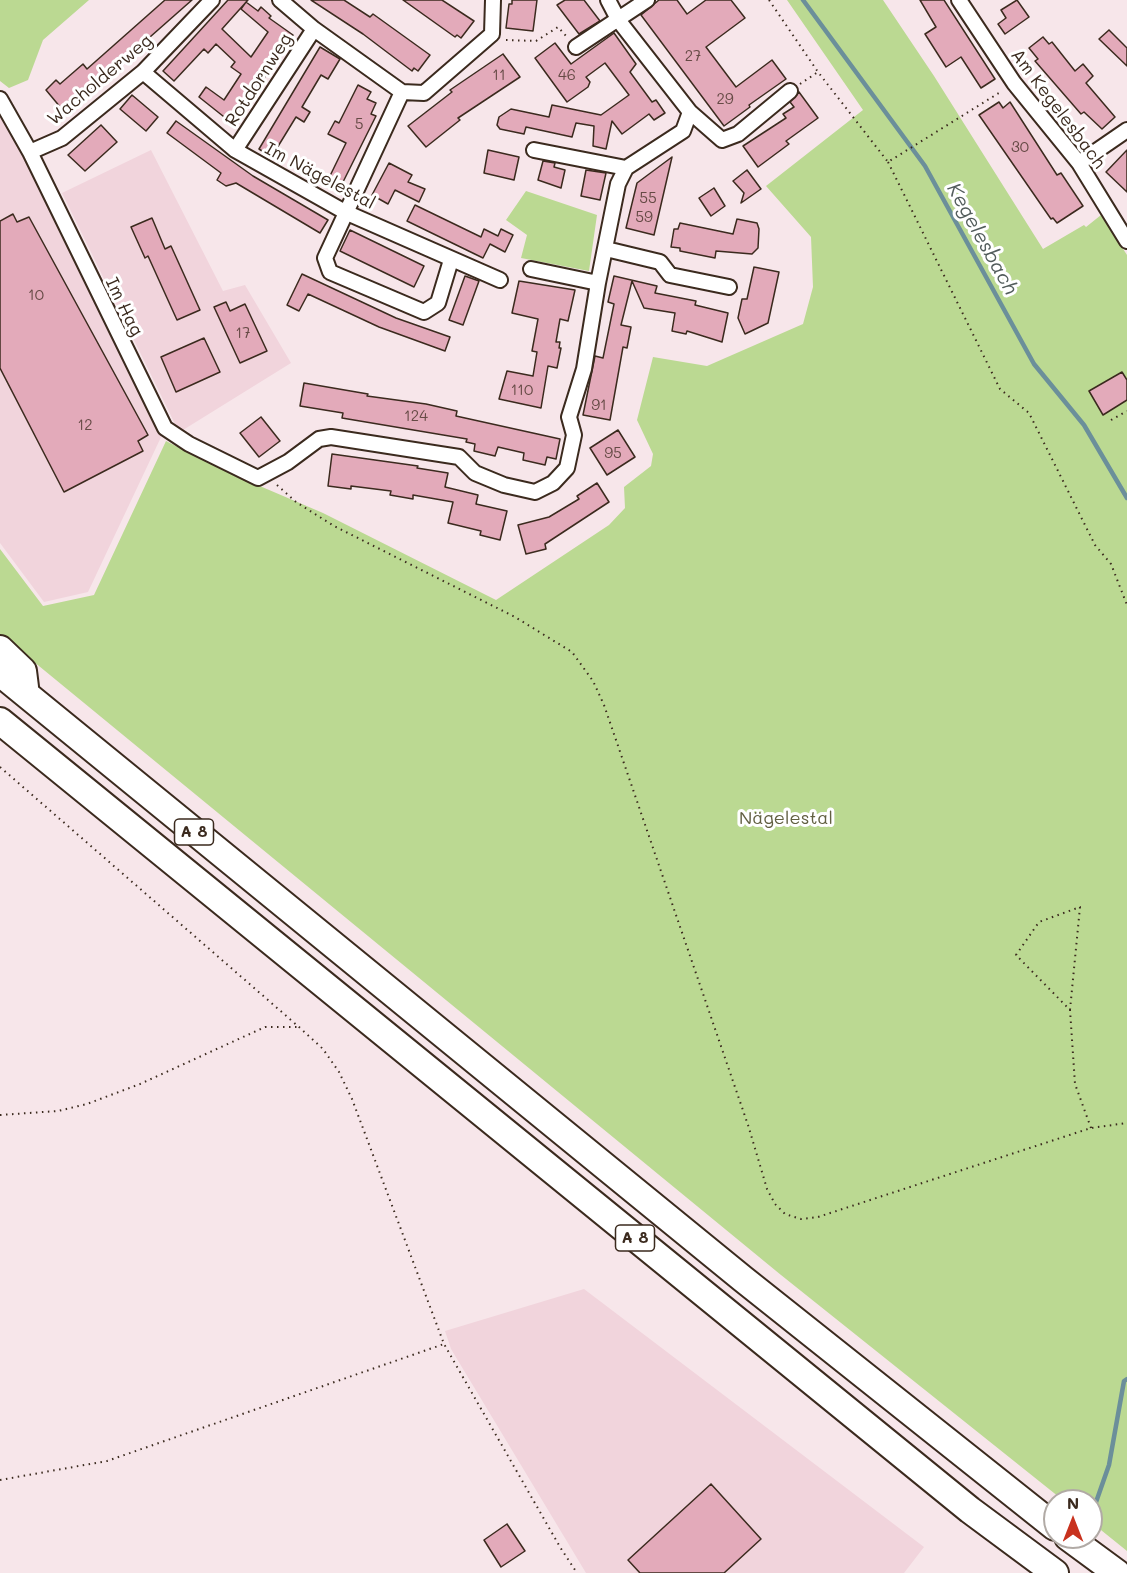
<!DOCTYPE html>
<html>
<head>
<meta charset="utf-8">
<style>
	body { margin:0 }
	#map { position:relative; width:1127px; height:1573px; overflow:hidden; background:#f7e6ea; font-family:Mali,sans-serif }
	canvas { display:block }
	.north { position:absolute; left:1043px; top:1489px; width:60px; height:60px; box-sizing:border-box; background:#fff; border:2px solid #b1aaa5; border-radius:50%; rotate:0deg; font-size:16px; font-weight:700; line-height:24px; text-align:center; color:#3b2a1e }
	.north::after { content:''; display:block; margin:auto; width:21px; height:27px; background:#c8321e; clip-path:polygon(50% 0,100% 100%,50% 72%,0 100%) }
</style>
</head>
<body>
<div id="map">
<canvas width="1127" height="1573"></canvas>
<div class="north">N</div>
</div>
<script>
const g = document.querySelector('canvas').getContext('2d');
g.lineJoin = 'round';
function fillPath(path, color) {
  g.fillStyle = color;
  g.fill(path, 'evenodd');
}
function poly(rows) {
  const path = new Path2D();
  for (const r of rows) {
    path.moveTo(r[0], r[1]);
    for (let i = 2; i < r.length; i += 2) path.lineTo(r[i], r[i + 1]);
  }
  return path;
}
function trace(path, color, width, dash) {
  g.strokeStyle = color;
  g.lineWidth = width;
  g.lineCap = dash ? 'butt' : 'round';
  g.setLineDash(dash || []);
  g.stroke(path);
}
function drawText(font, color, halo, rows, align = 'center') {
  g.font = font + ' Mali,sans-serif';
  g.lineWidth = 6;
  g.setLineDash([]);
  g.textBaseline = 'middle';
  g.strokeStyle = halo;
  g.fillStyle = color;
  for (const [text, x, y, turn = 0] of rows) {
    g.save();
    g.translate(x, y);
    g.rotate((+turn || 0) * Math.PI / 180);
    g.textAlign = isNaN(turn) ? turn : align;
    if (halo) g.strokeText(text, 0, 0);
    g.fillText(text, 0, 0);
    g.restore();
  }
}
const built = poly([
	[0,113,25,156,162,435,88,592,44,602,0,543],
	[151,150,223,291,245,285,291,363,183,430,176,426,62,193],
	[584,1289,924,1547,904,1573,586,1573,451,1349,445,1331]
]);
const green = poly([
	[0,0,89,0,43,40,28,80,9,88,0,81],
	[787,0,883,0,934,76,1043,249,1084,225,1086,227,1101,215,1127,255,1127,1551,1091,1522,1091,1501,1064,1501,781,1275,0,634,0,549,43,606,94,595,166,441,227,472,323,513,496,600,609,525,625,508,624,487,651,466,653,454,637,420,653,357,707,366,803,324,813,287,811,237,766,186,863,110],
	[526,191,597,215,589,271,521,258,527,235,506,220]
]);
const stream = poly([
	[803,0,925,166,1034,364,1084,425,1127,498],
	[1095,1505,1109,1465,1124,1381,1127,1379]
]);
const building = poly([
	[165,0,192,0,91,89,87,85,61,108,46,90,56,80,60,84,83,64,87,69,165,0],
	[228,0,248,0,222,29,251,57,268,32,241,9,246,2,258,11,261,7,271,16,269,18,293,35,233,124,199,97,206,87,224,100,241,74,231,67,235,62,216,44,208,53,204,49,174,81,163,71,228,0],
	[311,0,344,0,370,17,373,14,430,55,418,71,414,68,412,71,363,34,311,0],
	[403,0,442,0,474,21,461,38,457,35,455,37,403,0],
	[512,0,537,0,533,31,506,28,509,4,512,4,512,0],
	[565,0,584,0,600,21,579,34,557,5,565,0],
	[659,0,677,0,687,14,706,0,731,0,745,18,706,47,736,87,772,60,786,79,749,105,750,107,724,126,641,15,659,0],
	[920,0,944,0,995,79,981,88,961,57,946,67,925,34,936,27,920,0],
	[1017,0,1029,17,1005,34,998,24,1006,18,1001,10,1017,0],
	[1109,30,1127,48,1127,66,1099,39,1109,30],
	[614,33,636,64,630,72,652,102,656,100,665,113,654,120,649,114,622,134,612,121,606,149,593,146,594,126,576,123,572,137,526,127,524,134,500,129,497,125,499,117,511,109,549,117,552,105,601,115,629,95,605,63,586,77,590,82,588,87,567,102,535,58,555,43,571,64,614,33],
	[1043,37,1049,44,1052,42,1075,71,1083,64,1093,76,1086,83,1115,117,1102,129,1084,112,1081,114,1035,61,1038,59,1029,48,1043,37],
	[320,47,340,59,328,79,321,75,302,107,310,112,304,122,296,117,277,148,285,152,279,162,259,149,320,47],
	[503,54,520,77,458,118,460,120,426,147,408,126,452,92,450,90,503,54],
	[358,85,371,92,367,99,376,103,371,114,376,116,340,188,327,182,346,143,328,134,335,121,339,123,358,85],
	[799,92,818,118,786,141,789,144,758,167,743,146,786,118,783,114,794,107,790,102,799,92],
	[132,95,158,117,146,131,120,109,132,95],
	[999,102,1003,108,1010,102,1057,175,1061,173,1083,206,1057,223,1053,218,1051,219,979,115,999,102],
	[176,121,253,176,328,220,320,233,236,183,226,186,217,180,221,173,167,133,176,121],
	[101,125,117,142,85,171,68,155,101,125],
	[488,150,519,157,514,180,484,173,488,150],
	[1127,150,1127,192,1106,172,1127,150],
	[672,157,654,235,626,228,637,183,672,157],
	[543,161,555,163,554,167,565,170,561,188,538,180,543,161],
	[389,163,412,175,408,182,425,189,419,202,395,190,388,204,372,195,389,163],
	[586,170,606,173,600,200,581,196,586,170],
	[747,170,761,189,741,203,744,193,733,181,747,170],
	[714,188,725,206,711,216,699,198,714,188],
	[415,205,481,237,484,229,498,236,501,229,513,235,505,252,490,244,483,258,407,221,415,205],
	[13,214,17,222,29,217,148,435,138,441,143,451,64,492,0,368,0,221,13,214],
	[152,218,165,249,171,246,200,310,177,320,148,256,145,258,131,227,152,218],
	[737,219,757,223,759,229,758,248,752,254,716,251,715,258,680,251,680,248,671,247,674,229,678,229,680,223,733,234,737,219],
	[350,230,424,266,414,287,340,251,350,230],
	[754,267,779,272,768,323,745,334,738,318,742,299,747,299,754,267],
	[302,274,396,318,450,337,445,351,379,327,308,294,299,311,287,305,302,274],
	[465,276,479,281,463,325,449,320,465,276],
	[614,276,657,286,655,293,696,301,695,305,728,313,722,342,687,331,686,334,672,331,675,313,644,308,632,281,621,325,631,327,627,348,623,347,610,420,583,415,595,356,603,358,614,304,608,302,614,276],
	[519,281,575,290,568,321,560,319,556,342,560,342,559,348,561,348,557,368,548,366,541,408,499,399,507,371,533,376,537,352,532,351,538,319,512,313,519,281],
	[226,302,230,311,245,304,267,351,240,363,214,307,226,302],
	[204,338,220,372,176,392,161,357,204,338],
	[1122,372,1127,380,1127,400,1103,415,1089,391,1122,372],
	[304,383,368,394,367,396,426,404,457,411,456,416,560,439,556,459,547,457,545,465,523,460,524,453,498,447,495,456,474,451,475,444,466,442,467,439,342,418,343,413,300,406,304,383],
	[261,417,280,441,259,457,240,433,261,417],
	[618,430,635,457,607,475,590,448,618,430],
	[332,454,418,466,417,468,448,473,445,487,478,495,476,504,507,511,500,540,480,535,481,531,448,523,453,502,413,495,413,499,390,495,391,491,351,486,351,489,328,486,332,454],
	[597,483,609,502,545,544,546,549,526,554,518,525,549,517,579,499,577,496,597,483],
	[711,1484,761,1539,724,1573,640,1573,628,1560,711,1484],
	[507,1524,525,1551,501,1567,484,1540,507,1524]
]);
const path = poly([
	[769,0,818,72,888,162,1002,91],
	[506,40,536,41,558,27,567,37],
	[800,84,818,72],
	[888,162,1000,389,1029,413,1095,545,1111,564,1127,605],
	[1111,420,1127,411],
	[277,485,296,502,334,526,515,617,572,652,593,681,604,705,748,1125,767,1189,775,1204,785,1214,801,1219,818,1217,1091,1128,1127,1123],
	[0,767,299,1027,323,1049,339,1072,352,1099,444,1344,560,1547,577,1573],
	[1070,1010,1080,907,1039,922,1016,955,1070,1010,1075,1084,1091,1128],
	[0,1115,58,1111,87,1104,140,1084,265,1027,298,1027],
	[0,1480,107,1461,444,1344]
]);
const street = poly([
	[280,0,314,29,402,92,424,93,492,34,493,0],
	[959,0,1014,83,1079,163,1127,241],
	[576,47,647,0],
	[143,72,235,150,345,212,500,280],
	[402,92,325,258,330,272,424,312,438,303,451,260],
	[0,99,30,152,165,428,189,444,258,478,288,462,319,439,331,437,459,457,475,473,504,485,535,492,553,483,567,468,574,435,569,417,584,369,598,283,618,184,626,168,683,131,690,112,619,21,608,0],
	[690,112,722,140,738,134,790,91],
	[235,150,314,29],
	[534,150,626,168],
	[30,152,62,138,143,72,212,0],
	[1079,163,1127,130],
	[606,249,660,262,670,275,729,287],
	[531,269,598,283]
]);
const highway = poly([
	[0,649,23,671,25,687],
	[0,673,743,1279,1055,1527],
	[0,721,970,1510,1055,1573],
	[1068,1537,1117,1573]
]);
const numberNames = [
	["27",693,56],
	["11",499,75],
	["46",567,75],
	["29",725,99],
	["5",359,124],
	["30",1020,147],
	["55",648,198],
	["59",644,217],
	["10",36,295],
	["17",243,333],
	["110",522,390],
	["91",599,405],
	["124",416,416],
	["12",85,425],
	["95",613,453]
];
const shields = [
	[194,832,39],
	[635,1238,39]
];
const shieldNames = [
	["A 8",194,832],
	["A 8",635,1238]
];
const streetNames = [
	["Wacholderweg",100,80,-40],
	["Rotdornweg",259,80,-57],
	["Am Kegelesbach",1058,109,53],
	["Im Nägelestal",320,176,28],
	["Im Hag",124,307,64]
];
const parkNames = [
	["Nägelestal",786,818]
];
const waterNames = [
	["Kegelesbach",982,239,61]
];
fillPath(built, '#f1d4dc');
fillPath(green, '#bbd992');
trace(stream, '#6b8f9a', 4.5);
fillPath(building, '#e3aaba');
trace(building, '#3b2a1e', 1.5);
trace(street, '#3b2a1e', 18);
trace(highway, '#3b2a1e', 30);
trace(path, '#3b2a1e', 2, [1.5, 4.5]);
trace(street, '#fff', 14);
trace(highway, '#fff', 26);
drawText('15px', '#654a45', null, numberNames);
for (const [x, y, w] of shields) {
  const box = new Path2D();
  box.roundRect(x - w / 2, y - 13, w, 26, 4.5);
  g.fillStyle = '#fff';
  g.fill(box);
  trace(box, '#3b2a1e', 1.5);
}
drawText('bold 16px', '#3b2a1e', null, shieldNames);
drawText('18px', '#3b2a1e', '#fff', streetNames);
drawText('18px', '#615f41', '#fff', parkNames);
drawText('italic 20px', '#535d5c', '#fff', waterNames);
</script>
</body>
</html>
